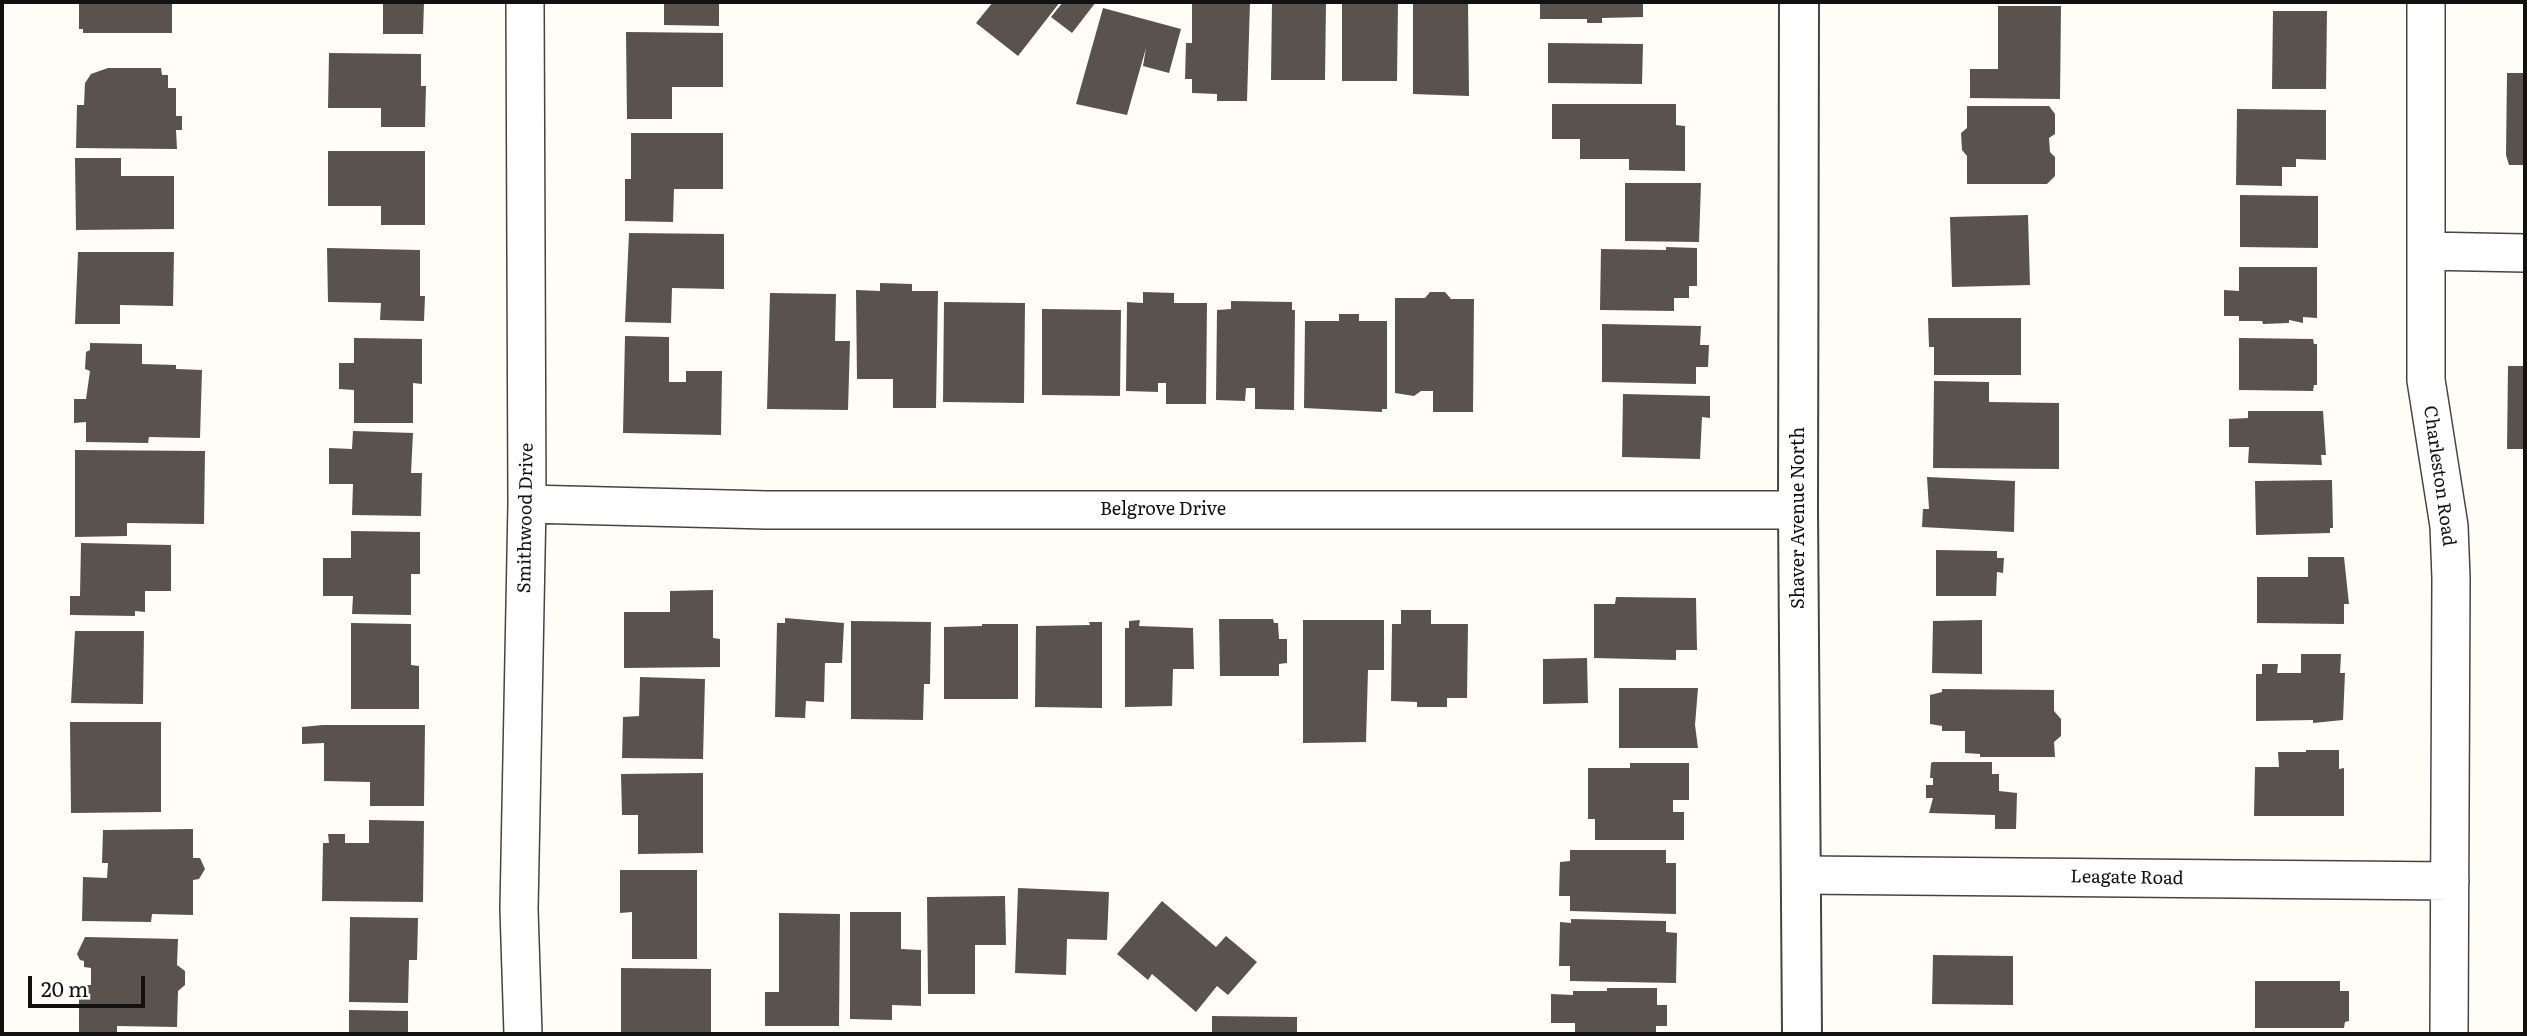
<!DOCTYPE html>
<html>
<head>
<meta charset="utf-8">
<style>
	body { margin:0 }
	#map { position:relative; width:2527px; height:1036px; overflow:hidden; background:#fffdf5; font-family:Literata,serif }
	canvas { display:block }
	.frame { position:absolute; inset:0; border:4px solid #111; pointer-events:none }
	.scale { position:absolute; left:28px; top:976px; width:117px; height:32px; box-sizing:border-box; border:4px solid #111; border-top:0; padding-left:9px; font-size:21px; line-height:24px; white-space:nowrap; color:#111; -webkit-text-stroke:5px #fff; paint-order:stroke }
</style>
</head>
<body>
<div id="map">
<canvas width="2527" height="1036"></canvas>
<div class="frame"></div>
<div class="scale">20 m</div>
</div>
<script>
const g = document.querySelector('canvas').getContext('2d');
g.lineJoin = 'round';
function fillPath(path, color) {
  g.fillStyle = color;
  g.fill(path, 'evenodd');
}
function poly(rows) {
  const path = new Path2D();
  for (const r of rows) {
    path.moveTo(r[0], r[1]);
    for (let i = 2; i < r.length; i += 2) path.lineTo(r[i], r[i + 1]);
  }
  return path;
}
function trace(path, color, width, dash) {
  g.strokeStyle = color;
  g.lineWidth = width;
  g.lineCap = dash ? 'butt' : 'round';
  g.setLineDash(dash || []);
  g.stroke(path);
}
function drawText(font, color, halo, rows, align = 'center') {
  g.font = font + ' Literata,serif';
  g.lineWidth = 7;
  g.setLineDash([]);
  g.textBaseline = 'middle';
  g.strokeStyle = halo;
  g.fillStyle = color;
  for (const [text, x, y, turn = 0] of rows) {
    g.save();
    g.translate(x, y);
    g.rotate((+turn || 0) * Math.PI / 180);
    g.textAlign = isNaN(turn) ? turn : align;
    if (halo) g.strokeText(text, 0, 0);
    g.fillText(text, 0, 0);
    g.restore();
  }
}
const building = poly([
	[79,2,172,2,172,33,83,33,83,29,79,29],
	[383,2,424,2,423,34,383,34],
	[664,2,719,2,719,26,664,25],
	[993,2,1060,2,1018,56,976,23],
	[1063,2,1096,2,1072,33,1051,17],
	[1192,2,1250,2,1247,101,1217,101,1217,94,1192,93,1192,79,1185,79,1186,43,1192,43],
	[1272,2,1326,2,1325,80,1271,80],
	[1342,2,1398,2,1397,81,1342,81],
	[1413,2,1468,2,1469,96,1413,94],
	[1540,2,1643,2,1643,17,1602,18,1602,23,1587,23,1587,19,1540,19],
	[1998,6,2061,6,2060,99,1970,98,1970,69,1998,69],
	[1103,8,1181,29,1169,73,1143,66,1146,48,1127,115,1076,104],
	[2273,11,2327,11,2326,89,2272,89],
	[626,32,723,33,723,87,672,87,672,119,627,119],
	[1548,43,1643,44,1642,84,1548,83],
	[329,53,421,54,421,86,426,86,425,127,381,127,381,108,328,108],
	[108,68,161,68,162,75,168,75,168,88,176,88,176,116,182,116,182,130,176,130,177,149,76,148,77,105,84,105,85,83,91,74],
	[2507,73,2525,73,2524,165,2509,165,2506,155],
	[1552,104,1676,104,1676,125,1685,126,1685,171,1629,170,1629,159,1580,159,1580,139,1552,139],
	[1967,106,2049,106,2055,114,2055,134,2049,138,2050,152,2055,157,2055,176,2047,184,1967,184,1967,156,1962,150,1961,133,1967,128],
	[2237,109,2326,110,2326,160,2296,159,2296,167,2282,167,2282,186,2236,185],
	[631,133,723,133,723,189,674,189,673,222,625,221,625,179,631,179],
	[328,151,425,151,425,225,381,225,381,206,328,206],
	[75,158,121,158,121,176,174,176,174,229,76,230],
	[1625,183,1701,183,1699,242,1625,241],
	[2240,195,2318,196,2318,248,2240,247],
	[2028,215,2030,285,1952,287,1950,217],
	[629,233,724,234,724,289,672,288,671,323,625,322],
	[1666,247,1697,248,1697,286,1689,286,1689,298,1674,298,1674,311,1600,310,1601,249,1666,250],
	[327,248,420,250,420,296,425,296,424,321,380,320,381,303,328,302],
	[78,252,174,252,173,306,120,305,120,324,75,324],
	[2239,267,2317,267,2317,318,2303,317,2303,323,2289,320,2289,323,2263,324,2262,321,2239,321,2239,316,2224,316,2224,290,2239,291],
	[880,283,912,284,912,291,938,291,936,408,893,408,893,379,857,379,856,290,880,291],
	[1143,292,1174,293,1174,303,1207,303,1206,404,1166,404,1166,383,1158,383,1158,392,1126,391,1127,302,1143,303],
	[1430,292,1445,292,1451,299,1474,299,1473,412,1433,412,1433,391,1421,391,1414,396,1395,393,1395,298,1425,298],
	[770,293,836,294,835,341,850,341,848,410,767,409],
	[1231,301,1292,302,1292,310,1295,310,1294,410,1255,409,1255,388,1246,388,1245,401,1216,400,1217,310,1231,309],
	[944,302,1025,303,1024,403,943,402],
	[1042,309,1121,310,1120,396,1042,395],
	[1339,314,1359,314,1359,321,1387,321,1387,409,1382,409,1382,412,1304,408,1305,321,1339,321],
	[1928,318,2021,318,2021,375,1934,375,1934,347,1929,347],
	[1602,324,1701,326,1700,345,1709,345,1708,367,1696,367,1696,384,1602,382],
	[625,336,669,337,669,382,686,382,686,371,722,371,721,435,623,433],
	[354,338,422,339,422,384,413,383,413,423,354,423,354,390,339,389,339,363,354,363],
	[2239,338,2313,339,2314,344,2317,344,2317,385,2314,385,2313,391,2239,390],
	[90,343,142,344,142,364,176,365,176,369,202,370,200,438,149,437,148,443,86,442,86,422,74,423,74,399,86,399,90,371,85,369,86,352,90,350],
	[2508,366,2525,366,2525,449,2507,449],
	[1934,381,1989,382,1989,402,2059,403,2059,469,1933,468],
	[1623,394,1710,396,1710,418,1702,417,1700,459,1622,457],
	[2248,411,2323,411,2326,455,2321,455,2322,465,2248,463,2249,447,2229,447,2229,419,2248,418],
	[353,431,413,433,411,473,422,473,421,516,352,515,353,484,329,484,329,448,352,449],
	[75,450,205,451,204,524,127,523,127,536,75,537],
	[1927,477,2015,481,2014,532,1922,527,1923,509,1929,509],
	[2332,480,2333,528,2330,528,2330,533,2256,535,2255,481],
	[351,531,420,532,420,574,411,574,411,615,352,614,353,596,323,596,323,558,351,558],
	[81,543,171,545,171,591,145,591,145,612,135,611,135,616,70,615,70,596,80,596],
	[1936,550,1997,551,1997,558,2004,558,2003,573,1997,572,1996,596,1936,596],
	[2308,557,2344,557,2349,604,2344,604,2344,624,2257,623,2257,577,2308,577],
	[713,590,713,638,720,639,720,667,624,668,624,612,670,612,670,591],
	[1616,597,1696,598,1697,650,1676,650,1676,660,1594,658,1594,604,1615,604],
	[1401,610,1431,610,1431,624,1468,624,1467,698,1447,698,1447,707,1417,707,1417,702,1391,701,1392,624,1401,624],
	[785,618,844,623,842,663,825,663,824,702,806,701,805,718,775,717,777,623,785,623],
	[1219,619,1273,619,1274,623,1278,623,1279,639,1287,639,1287,663,1279,664,1279,676,1220,676],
	[1140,620,1139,626,1193,628,1194,669,1173,669,1172,706,1125,707,1125,628,1129,628,1129,621],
	[1303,620,1384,620,1384,670,1368,670,1366,742,1303,743],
	[1982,620,1982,674,1932,673,1933,621],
	[851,621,931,622,930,684,924,684,923,720,851,719],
	[1089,622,1102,622,1102,708,1035,707,1036,626,1090,625],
	[351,623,411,624,411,665,419,666,419,709,351,709],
	[982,624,1018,624,1018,699,944,699,944,627,982,626],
	[75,631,144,631,143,704,71,703],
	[2301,654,2341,654,2340,673,2345,673,2343,720,2313,723,2313,720,2256,721,2256,674,2262,674,2262,664,2278,664,2277,673,2301,673],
	[1587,658,1588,703,1543,704,1543,659],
	[640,677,705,679,703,759,622,758,623,717,639,716],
	[1619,688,1698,688,1695,725,1698,748,1619,748],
	[1942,689,2054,690,2054,711,2061,719,2061,736,2054,742,2055,757,1980,757,1980,754,1965,753,1965,731,1942,731,1942,726,1930,724,1930,695,1942,692],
	[70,722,161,722,161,812,71,813],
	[323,725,425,725,424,806,370,806,370,782,324,781,324,743,302,744,302,727],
	[2306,750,2339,750,2339,769,2344,768,2344,816,2254,816,2255,767,2279,767,2278,752,2306,752],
	[1933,762,1992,762,1992,774,1999,774,1999,791,2017,793,2016,829,1995,829,1995,815,1929,813,1933,798,1926,798,1926,785,1933,785,1933,778,1930,778,1931,763],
	[1630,763,1689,763,1689,800,1673,800,1673,812,1684,812,1684,840,1595,840,1595,819,1588,819,1588,768,1630,768],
	[703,773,703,853,638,854,638,815,622,815,621,774],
	[369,820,424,821,423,902,322,901,323,843,329,843,328,834,345,834,345,843,369,843],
	[193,829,193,858,200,858,205,869,199,879,193,880,193,915,152,914,151,922,82,921,83,877,107,878,108,863,102,863,103,830],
	[1570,850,1666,850,1666,863,1676,863,1676,914,1570,911,1570,896,1559,896,1560,862,1570,861],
	[620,870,697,870,697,959,632,959,632,912,620,913],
	[1018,888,1109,892,1107,940,1067,939,1066,975,1015,973],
	[1005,896,1006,945,975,945,975,994,928,994,927,897],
	[1162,901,1216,947,1226,936,1257,962,1228,995,1217,986,1196,1012,1152,974,1148,980,1117,954],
	[850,912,901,912,901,949,921,950,921,1006,892,1005,892,1020,850,1019],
	[779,913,840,914,839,1026,765,1026,765,992,779,992],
	[350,917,418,918,417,960,409,960,408,1003,349,1002],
	[1571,919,1666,921,1666,932,1677,933,1676,983,1570,981,1570,966,1559,966,1560,922,1571,923],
	[85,937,178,939,177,965,185,971,185,985,178,991,177,1027,117,1026,117,1034,79,1034,79,998,84,997,84,985,91,985,91,968,84,967,84,961,80,960,77,954],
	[1933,955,2013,956,2013,1005,1932,1004],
	[621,968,711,969,711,1034,621,1033],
	[2255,981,2340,981,2340,991,2349,991,2349,1021,2345,1022,2344,1028,2255,1028],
	[1607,988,1657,988,1657,1005,1667,1005,1667,1026,1656,1026,1656,1034,1575,1034,1575,1023,1551,1023,1551,994,1573,995,1573,991,1607,991],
	[349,1010,408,1011,408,1034,349,1034],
	[1212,1016,1297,1017,1297,1034,1212,1034]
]);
const minor = poly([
	[2426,2,2426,380,2449,526,2451,578,2449,1034],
	[2426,251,2525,253],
	[527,504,767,510,1798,510],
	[1803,875,2450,881],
	[523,1034,519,909,527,504,525,2]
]);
const tertiary = poly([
	[1799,2,1798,510,1802,1034]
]);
const streetNames = [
	["Charleston Road",2439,476,82],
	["Belgrove Drive",1163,510],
	["Smithwood Drive",526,518,-89],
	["Shaver Avenue North",1799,518,-90],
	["Leagate Road",2127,878,1]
];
fillPath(building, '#5a524d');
trace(minor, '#444', 40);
trace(tertiary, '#444', 42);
trace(minor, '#fff', 37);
trace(tertiary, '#fff', 38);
drawText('18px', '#111', '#fff', streetNames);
</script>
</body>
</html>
